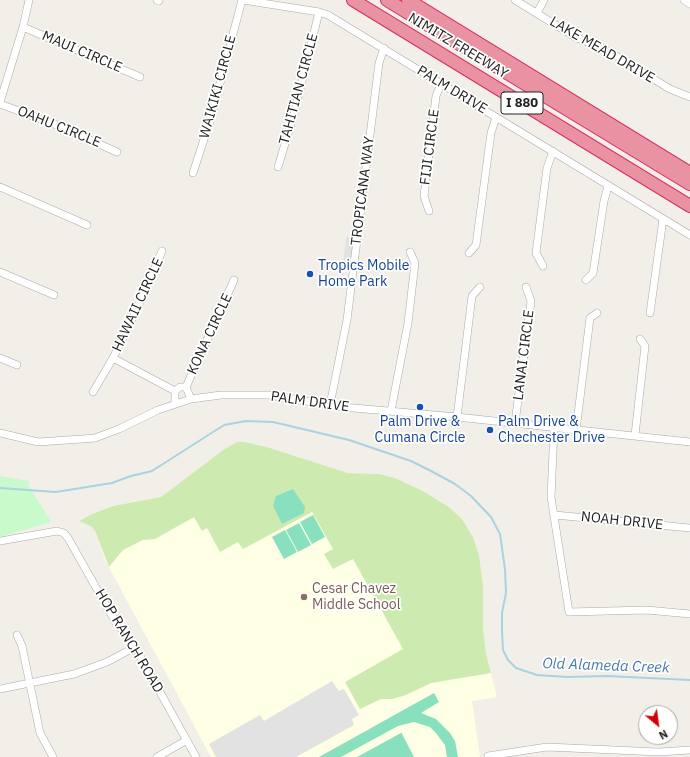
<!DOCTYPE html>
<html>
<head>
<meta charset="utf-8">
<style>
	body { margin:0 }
	#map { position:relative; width:690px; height:757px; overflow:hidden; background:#f2efe9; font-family:"IBM Plex Sans",sans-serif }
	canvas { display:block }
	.north { position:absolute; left:638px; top:705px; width:40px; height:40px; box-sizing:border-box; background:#fff; border:1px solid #a7a7a7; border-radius:50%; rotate:151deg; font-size:11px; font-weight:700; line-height:16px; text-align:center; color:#222 }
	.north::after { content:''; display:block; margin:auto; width:14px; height:18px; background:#d40000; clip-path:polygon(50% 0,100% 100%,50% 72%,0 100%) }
</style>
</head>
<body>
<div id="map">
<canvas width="690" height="757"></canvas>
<div class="north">N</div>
</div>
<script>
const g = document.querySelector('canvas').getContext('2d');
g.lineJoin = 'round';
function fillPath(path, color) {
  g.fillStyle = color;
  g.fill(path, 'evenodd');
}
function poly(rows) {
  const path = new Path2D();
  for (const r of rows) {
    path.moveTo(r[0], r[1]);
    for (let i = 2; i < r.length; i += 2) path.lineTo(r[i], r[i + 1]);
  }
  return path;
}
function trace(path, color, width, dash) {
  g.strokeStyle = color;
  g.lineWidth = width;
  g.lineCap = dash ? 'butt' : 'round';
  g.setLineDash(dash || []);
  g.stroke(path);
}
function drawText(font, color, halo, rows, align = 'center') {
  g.font = font + ' "IBM Plex Sans",sans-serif';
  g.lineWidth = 3.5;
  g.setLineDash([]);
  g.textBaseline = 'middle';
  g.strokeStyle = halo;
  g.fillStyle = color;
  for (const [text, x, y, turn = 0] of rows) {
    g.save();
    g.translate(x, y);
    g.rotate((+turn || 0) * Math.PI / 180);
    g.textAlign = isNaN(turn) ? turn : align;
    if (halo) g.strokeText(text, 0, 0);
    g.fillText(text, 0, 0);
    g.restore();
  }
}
const education = poly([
	[237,442,245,442,267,447,348,473,379,474,395,478,423,491,449,507,462,519,473,537,479,555,483,585,483,628,486,654,497,697,472,701,480,757,211,757,105,560,95,531,92,527,79,521,92,514,113,506,161,497,223,450]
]);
const grass = poly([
	[237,442,245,442,267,447,348,473,379,474,395,478,423,491,449,507,462,519,473,537,479,555,483,585,483,628,486,654,491,673,431,683,406,695,392,699,381,699,360,709,345,682,403,649,353,559,333,569,324,554,333,549,312,512,243,549,238,542,220,552,207,528,202,531,194,517,155,539,143,540,123,550,109,567,95,531,92,527,79,521,92,514,113,506,161,497,223,450]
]);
const park = poly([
	[0,476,29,481,29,486,51,522,0,537]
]);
const pitch = poly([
	[293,489,305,507,304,513,282,524,273,506,276,496],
	[313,515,325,537,312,544,300,522],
	[299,523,311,545,298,552,286,530],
	[285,530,297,552,284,559,272,537],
	[434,693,439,702,421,713,436,719,450,733,455,741,458,757,447,757,445,745,436,733,430,727,414,722,398,726,341,757,319,757],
	[401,732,414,757,357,757,401,733]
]);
const parking = poly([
	[346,237,354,238,350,265,343,264],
	[332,681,339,691,344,689,359,715,352,719,354,725,296,757,216,757,209,744,260,715,264,721]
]);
const stream = poly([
	[0,488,56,492,112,483,131,476,152,471,224,425,246,421,273,422,349,440,411,461,431,471,455,484,471,496,491,517,500,534,505,569,506,593,502,613,502,631,503,650,508,660,516,668,537,675,567,677,607,676,690,680]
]);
const minor = poly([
	[157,0,159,1],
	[243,0,319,12,328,15,690,235],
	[515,0,577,38,603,48,670,89,690,97],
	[684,0,690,4],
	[537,13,544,0],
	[23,27,140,77],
	[0,102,23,27,29,0],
	[0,104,54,124,117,152],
	[278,167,294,114,319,12],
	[193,173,210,121,242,0],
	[0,187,87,225],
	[429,211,424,196,436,96,441,84],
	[469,253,476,245,491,133,496,117],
	[543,266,536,253,547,168,553,151],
	[0,272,54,295],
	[586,280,593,273,604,201,608,186],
	[650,313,663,219],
	[0,358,17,365],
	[113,358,175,391],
	[186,387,234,280],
	[93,392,113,358,137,309,162,251],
	[175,404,175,391,180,387,186,387,191,399],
	[330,405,347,320,379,63,384,48],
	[391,411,408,323,415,263,410,252],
	[457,417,472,296,480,287],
	[515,423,531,301,526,287],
	[554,428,551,497,569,612,647,610,690,614],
	[576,430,590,318,597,313],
	[0,433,38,442,82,439,95,438,119,429,158,410,191,399,221,395,269,395,342,407,457,417,690,442],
	[635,435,645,346,640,339],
	[555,515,690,528],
	[0,541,57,531,64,533,68,538,115,621,135,647,196,757],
	[17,635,22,646,40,733,53,757],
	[0,689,74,674,107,662,135,647],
	[488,756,547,747,659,752,690,750],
	[157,757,187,740]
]);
const motorway = poly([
	[353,0,690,206],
	[387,0,690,184],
	[408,0,690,173]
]);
const markers = [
	[310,274,4,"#1a4fb4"],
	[420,407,4,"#1a4fb4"],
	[490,430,4,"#1a4fb4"],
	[304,597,4,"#8d6e63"]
];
const shields = [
	[522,103,42]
];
const shieldNames = [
	["I 880",522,103]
];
const streetNames = [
	["NIMITZ FREEWAY",458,46,31],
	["LAKE MEAD DRIVE",602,50,30],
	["MAUI CIRCLE",82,52,23],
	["WAIKIKI CIRCLE",218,87,-75],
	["TAHITIAN CIRCLE",299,89,-75],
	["PALM DRIVE",452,90,31],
	["OAHU CIRCLE",59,127,22],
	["FIJI CIRCLE",430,147,-83],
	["TROPICANA WAY",363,191,-83],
	["HAWAII CIRCLE",138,305,-65],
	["KONA CIRCLE",210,334,-65],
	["LANAI CIRCLE",524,355,-83],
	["PALM DRIVE",310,402,8],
	["NOAH DRIVE",622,521,6],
	["HOP RANCH ROAD",129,641,59]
];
const transitNames = [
	["Tropics Mobile",318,266],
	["Home Park",318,282],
	["Palm Drive &",420,422,"center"],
	["Cumana Circle",420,438,"center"],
	["Palm Drive &",498,422],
	["Chechester Drive",498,438]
];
const educationNames = [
	["Cesar Chavez",312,589],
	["Middle School",312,605]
];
const waterNames = [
	["Old Alameda Creek",606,666,2]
];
fillPath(education, '#ffffe5');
fillPath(grass, '#cdebb0');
fillPath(park, '#c8facc');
fillPath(pitch, '#88e0be');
fillPath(parking, '#e2e2e2');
trace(stream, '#aad3df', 2);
trace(minor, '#a9a9a9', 8);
trace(motorway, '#dc2a67', 14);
trace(minor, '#fff', 7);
trace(motorway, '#e892a2', 12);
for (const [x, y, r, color] of markers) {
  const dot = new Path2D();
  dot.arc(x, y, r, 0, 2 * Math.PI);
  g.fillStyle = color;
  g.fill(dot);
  trace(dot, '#fff', 1.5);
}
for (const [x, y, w] of shields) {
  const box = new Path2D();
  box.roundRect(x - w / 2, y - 11, w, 22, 3);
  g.fillStyle = '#fff';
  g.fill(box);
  trace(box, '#222', 1);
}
drawText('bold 13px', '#222', null, shieldNames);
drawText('14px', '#222', '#fff', streetNames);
drawText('14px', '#164399', '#fff', transitNames, 'left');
drawText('14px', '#785e54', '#fff', educationNames, 'left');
drawText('italic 15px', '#4a7aab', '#fff', waterNames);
</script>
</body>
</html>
